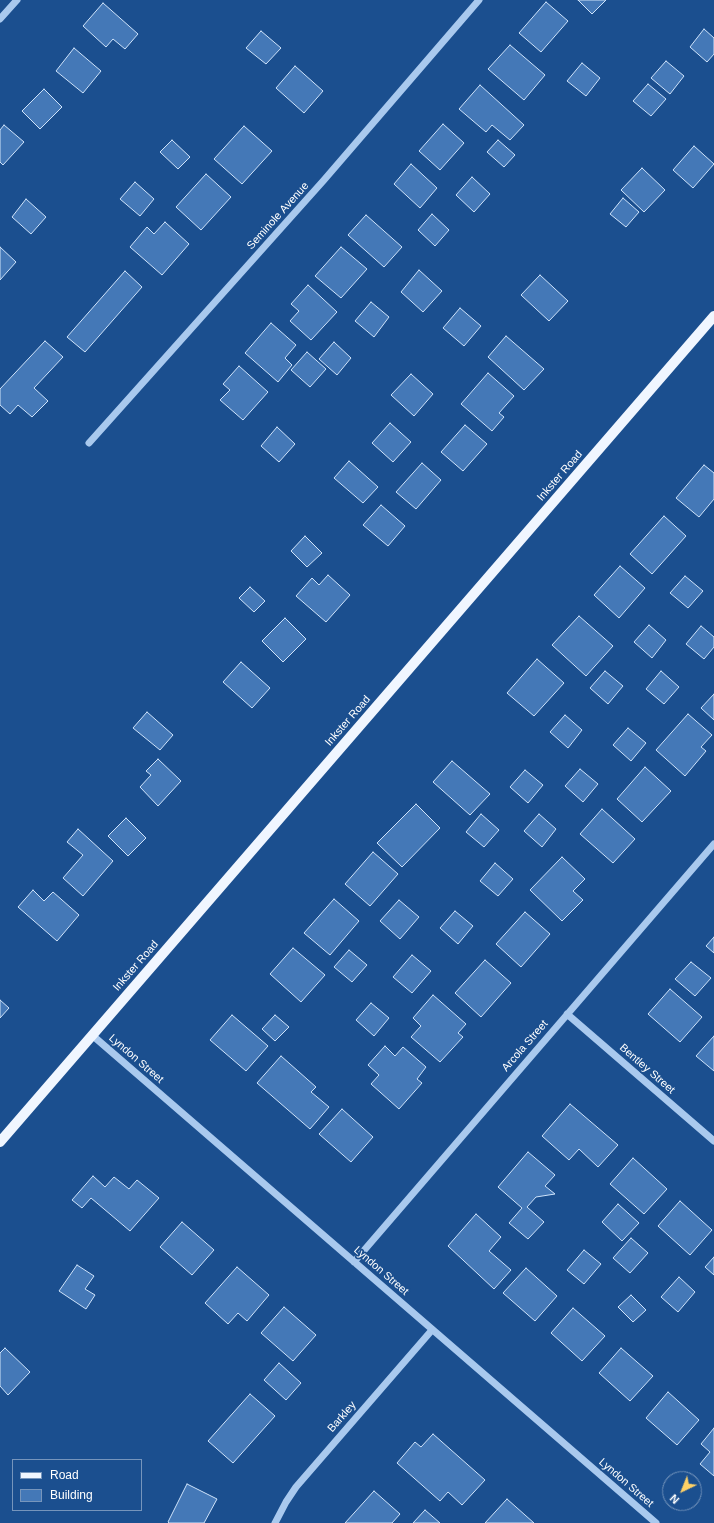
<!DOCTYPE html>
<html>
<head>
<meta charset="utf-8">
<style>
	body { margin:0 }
	#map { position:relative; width:714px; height:1523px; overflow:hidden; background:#1b4f8f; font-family:Arial,sans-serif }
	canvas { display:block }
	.legend { position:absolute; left:12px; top:1459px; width:130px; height:52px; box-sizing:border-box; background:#1b4f8f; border:1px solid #7695bc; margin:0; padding:5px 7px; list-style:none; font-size:12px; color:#fff }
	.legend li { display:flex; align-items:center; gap:8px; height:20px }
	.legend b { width:20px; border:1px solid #7695bc }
	.north { position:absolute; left:662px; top:1471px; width:40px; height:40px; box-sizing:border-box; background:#1b4f8f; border:1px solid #7695bc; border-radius:50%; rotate:223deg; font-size:11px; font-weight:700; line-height:16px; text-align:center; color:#fff }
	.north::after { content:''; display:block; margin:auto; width:14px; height:18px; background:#ffd166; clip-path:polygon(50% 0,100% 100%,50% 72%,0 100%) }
</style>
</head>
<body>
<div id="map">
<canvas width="714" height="1523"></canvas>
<ul class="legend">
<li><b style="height:5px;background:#f0f6ff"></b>Road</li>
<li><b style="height:11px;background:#4478b7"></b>Building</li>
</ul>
<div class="north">N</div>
</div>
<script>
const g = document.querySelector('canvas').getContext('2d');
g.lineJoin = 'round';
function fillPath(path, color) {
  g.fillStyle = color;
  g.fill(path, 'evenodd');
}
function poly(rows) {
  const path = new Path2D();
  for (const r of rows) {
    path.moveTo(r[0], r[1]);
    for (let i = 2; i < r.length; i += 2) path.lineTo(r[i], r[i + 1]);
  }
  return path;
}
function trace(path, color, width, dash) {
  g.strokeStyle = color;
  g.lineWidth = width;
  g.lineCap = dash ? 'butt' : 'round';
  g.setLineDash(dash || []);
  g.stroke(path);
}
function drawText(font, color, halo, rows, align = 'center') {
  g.font = font + ' Arial,sans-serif';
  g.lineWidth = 3.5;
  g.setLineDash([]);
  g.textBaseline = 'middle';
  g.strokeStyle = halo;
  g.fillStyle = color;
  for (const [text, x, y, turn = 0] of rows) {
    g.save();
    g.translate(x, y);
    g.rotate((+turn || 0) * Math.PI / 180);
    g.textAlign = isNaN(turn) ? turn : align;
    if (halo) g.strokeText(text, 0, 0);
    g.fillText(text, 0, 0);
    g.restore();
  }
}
const building = poly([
	[578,0,606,0,592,14,578,0],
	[546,2,568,21,541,52,519,33,546,2],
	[103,3,138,34,125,49,113,39,106,47,83,26,103,3],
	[704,29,714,38,714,54,707,62,690,47,704,29],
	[261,31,281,48,266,64,246,48,261,31],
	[510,45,545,75,524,100,488,69,510,45],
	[74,48,101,71,83,93,56,71,74,48],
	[666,61,684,76,670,94,651,78,666,61],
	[582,63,600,78,586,96,567,81,582,63],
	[295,66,323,91,304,113,276,88,295,66],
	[648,84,666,99,651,116,633,101,648,84],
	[480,85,524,125,510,140,492,125,486,132,459,109,480,85],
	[44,89,62,107,40,129,22,111,44,89],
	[443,124,464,143,440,170,419,151,443,124],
	[4,125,24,142,3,165,0,162,0,130,4,125],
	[244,126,272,151,242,184,214,159,244,126],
	[172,140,190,157,178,169,160,152,172,140],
	[498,140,515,155,504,167,487,152,498,140],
	[694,146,714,164,693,188,673,170,694,146],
	[411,164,437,188,420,208,394,184,411,164],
	[642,168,665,190,644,212,621,190,642,168],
	[206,174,231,197,201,230,176,207,206,174],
	[472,177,490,194,474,212,456,195,472,177],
	[135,182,154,199,140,216,120,199,135,182],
	[623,198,639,212,626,227,610,214,623,198],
	[26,199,46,217,31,234,12,217,26,199],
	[432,214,449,230,435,246,418,230,432,214],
	[366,215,402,247,384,267,348,235,366,215],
	[165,222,189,244,162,275,130,247,147,227,154,234,165,222],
	[0,247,16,262,0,280,0,247],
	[341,247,367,269,341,298,315,276,341,247],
	[419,270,442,291,423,312,401,292,419,270],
	[125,271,142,287,85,352,67,337,125,271],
	[540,275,568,301,549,321,521,295,540,275],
	[308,285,337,312,311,340,290,321,299,311,291,304,308,285],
	[371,302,389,317,374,337,355,321,371,302],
	[460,308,481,326,464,346,443,328,460,308],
	[271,323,296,345,285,358,292,365,278,382,245,353,271,323],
	[506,336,544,369,524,390,488,357,506,336],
	[45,341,63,357,34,388,48,401,32,417,18,405,10,414,0,405,0,389,45,341],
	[334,342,351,358,337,375,319,359,334,342],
	[307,352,326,369,310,387,291,370,307,352],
	[239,366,268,392,243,420,220,400,230,390,223,384,239,366],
	[488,373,514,396,499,413,504,417,492,431,461,404,488,373],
	[411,374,433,394,414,416,391,395,411,374],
	[390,423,411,442,393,462,372,443,390,423],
	[465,425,487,444,463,471,441,452,465,425],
	[277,427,295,444,279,462,261,446,277,427],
	[349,461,378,487,363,503,334,478,349,461],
	[422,463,441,480,416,509,396,492,422,463],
	[704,465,714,473,714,499,699,517,676,498,704,465],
	[381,505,405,526,388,546,363,525,381,505],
	[664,516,686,536,652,574,630,554,664,516],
	[305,536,322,553,307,567,291,551,305,536],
	[620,566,645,588,619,618,594,595,620,566],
	[328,575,350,595,326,622,296,596,312,578,319,585,328,575],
	[685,576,703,591,688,608,670,593,685,576],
	[250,587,265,601,254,612,239,598,250,587],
	[579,616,613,646,586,676,552,645,579,616],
	[285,618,306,639,283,662,262,641,285,618],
	[649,625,666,640,652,658,634,642,649,625],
	[701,626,714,637,714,647,704,659,686,644,701,626],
	[537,659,564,683,534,716,507,693,537,659],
	[241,662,270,688,252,708,223,682,241,662],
	[605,671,623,686,608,704,590,688,605,671],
	[661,671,679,687,664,704,646,689,661,671],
	[714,694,714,720,701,708,714,694],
	[147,712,173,735,160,750,133,728,147,712],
	[688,714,712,735,701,747,706,751,685,776,656,750,688,714],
	[565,715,582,730,568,748,550,732,565,715],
	[628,728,646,743,631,761,613,745,628,728],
	[158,759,181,781,158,806,140,787,151,775,146,771,158,759],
	[452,761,490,794,470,815,433,782,452,761],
	[645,767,671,791,642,822,617,799,645,767],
	[580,769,598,784,583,802,565,786,580,769],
	[525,770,543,785,528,803,510,787,525,770],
	[416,804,440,828,402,867,377,843,416,804],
	[602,809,635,839,613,863,580,834,602,809],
	[481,814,499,830,484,847,466,832,481,814],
	[539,814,556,829,542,847,524,831,539,814],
	[126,818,146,838,128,856,108,836,126,818],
	[78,829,113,861,83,896,63,878,83,855,67,842,78,829],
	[373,852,398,874,370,906,345,884,373,852],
	[562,857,585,879,573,891,583,900,562,921,530,890,562,857],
	[495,863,513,879,498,896,480,881,495,863],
	[33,890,44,901,53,892,79,915,57,941,18,907,33,890],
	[334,899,359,921,330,955,304,933,334,899],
	[399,900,419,917,400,939,380,921,399,900],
	[455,911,473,926,458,944,440,928,455,911],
	[525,912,550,934,521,967,496,944,525,912],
	[714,937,714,953,706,946,714,937],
	[293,948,325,975,301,1002,270,974,293,948],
	[349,950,367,965,352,982,334,967,349,950],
	[412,955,431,971,412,993,393,977,412,955],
	[485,960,511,983,481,1017,455,993,485,960],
	[691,962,711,978,695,996,675,979,691,962],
	[670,989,702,1017,680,1042,648,1014,670,989],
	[433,995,466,1024,458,1033,463,1037,440,1062,411,1037,421,1026,413,1018,433,995],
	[0,1000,9,1008,0,1018,0,1000],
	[371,1003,389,1018,374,1036,356,1020,371,1003],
	[232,1015,268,1046,246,1071,210,1040,232,1015],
	[275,1015,289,1027,275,1041,262,1029,275,1015],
	[714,1036,714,1071,696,1056,714,1036],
	[385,1046,395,1056,403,1047,426,1067,417,1079,422,1083,399,1109,371,1084,379,1075,368,1065,385,1046],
	[281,1056,316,1087,311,1092,329,1107,310,1129,257,1083,281,1056],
	[570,1104,618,1145,598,1167,579,1149,569,1160,542,1136,570,1104],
	[342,1109,373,1137,351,1162,319,1134,342,1109],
	[528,1152,555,1175,545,1186,555,1194,536,1197,527,1207,544,1222,528,1239,509,1223,522,1208,498,1187,528,1152],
	[633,1158,667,1189,644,1214,610,1184,633,1158],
	[93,1176,105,1187,114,1177,129,1189,137,1180,159,1198,130,1231,91,1198,82,1208,72,1200,93,1176],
	[680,1201,712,1230,690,1255,658,1226,680,1201],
	[618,1204,639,1223,622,1241,602,1222,618,1204],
	[476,1214,501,1237,489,1251,511,1270,494,1289,448,1246,476,1214],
	[182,1222,214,1250,192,1275,160,1247,182,1222],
	[631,1238,648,1253,630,1273,613,1258,631,1238],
	[584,1250,601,1264,584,1284,567,1270,584,1250],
	[714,1257,714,1275,705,1267,714,1257],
	[77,1265,94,1276,85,1289,95,1295,86,1309,59,1291,77,1265],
	[237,1267,269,1295,247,1321,238,1313,228,1324,205,1303,237,1267],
	[526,1268,557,1296,535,1321,503,1293,526,1268],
	[679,1277,695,1292,678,1312,661,1297,679,1277],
	[631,1295,646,1310,633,1322,618,1307,631,1295],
	[284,1307,316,1335,293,1361,261,1333,284,1307],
	[573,1308,605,1336,582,1361,551,1333,573,1308],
	[5,1348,30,1372,8,1395,0,1386,0,1353,5,1348],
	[621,1348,653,1376,630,1401,599,1373,621,1348],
	[279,1363,301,1383,286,1400,264,1380,279,1363],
	[668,1392,699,1420,677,1445,646,1418,668,1392],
	[250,1394,275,1416,233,1463,208,1441,250,1394],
	[714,1428,714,1476,700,1464,710,1452,701,1444,714,1428],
	[433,1434,485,1480,462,1505,448,1492,440,1501,397,1463,415,1442,421,1447,433,1434],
	[187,1484,217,1499,204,1523,169,1523,168,1522,187,1484],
	[374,1491,400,1514,392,1523,345,1523,374,1491],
	[507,1499,534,1523,485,1523,507,1499],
	[425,1510,440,1523,413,1523,425,1510]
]);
const minor = poly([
	[0,19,17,0],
	[89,443,324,180,479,0],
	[567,1014,714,1141],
	[92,1035,656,1523],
	[354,1262,714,844],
	[275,1523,286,1502,296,1487,432,1330]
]);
const major = poly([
	[0,1142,714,316]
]);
const streetNames = [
	["Seminole Avenue",278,216,-48],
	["Inkster Road",560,476,-49],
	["Inkster Road",348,721,-49],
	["Inkster Road",136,966,-49],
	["Arcola Street",525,1046,-49],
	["Lyndon Street",136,1059,41],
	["Bentley Street",647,1069,41],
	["Lyndon Street",381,1271,41],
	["Barkley",342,1417,-49],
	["Lyndon Street",626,1483,41]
];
fillPath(building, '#4478b7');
trace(building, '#cfe3fa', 1);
trace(minor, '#a9c9ee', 7);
trace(major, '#f0f6ff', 10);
drawText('11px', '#fff', '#1b4f8f', streetNames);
</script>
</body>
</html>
